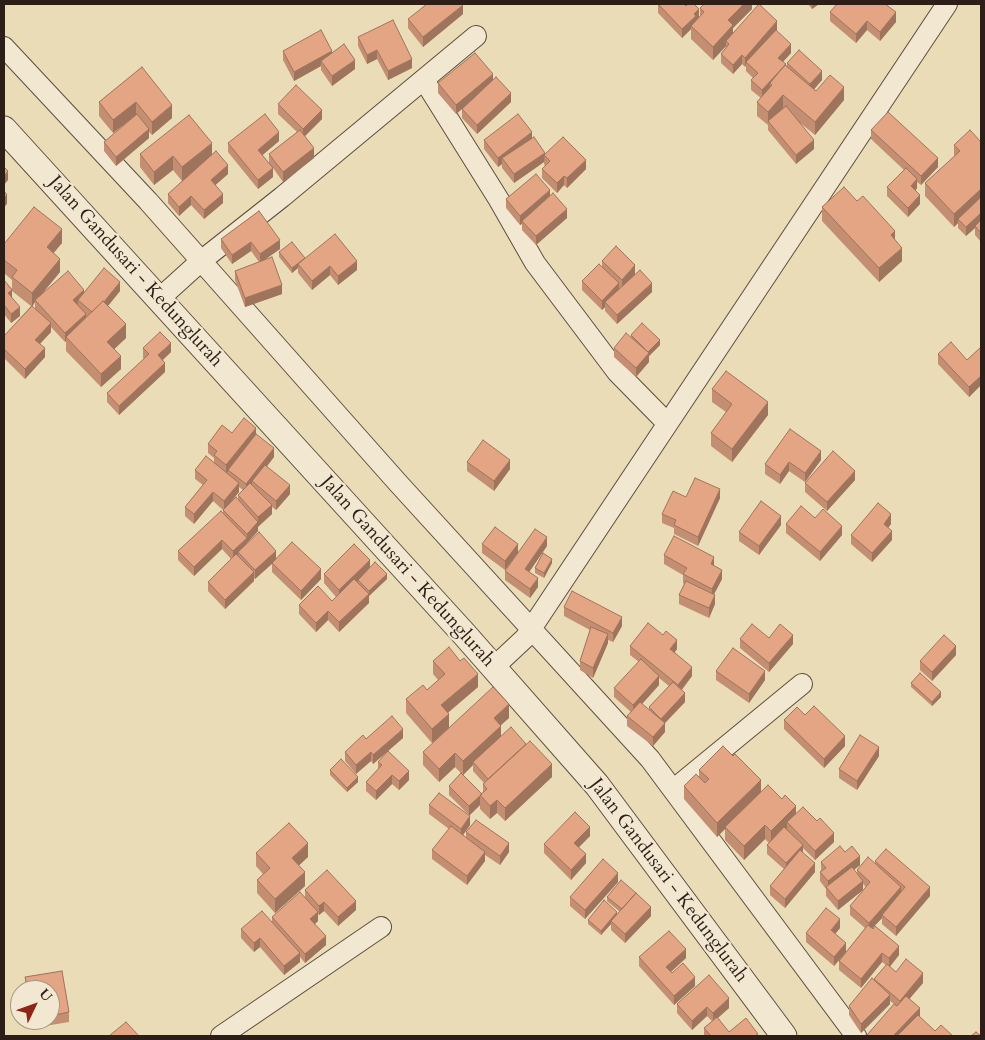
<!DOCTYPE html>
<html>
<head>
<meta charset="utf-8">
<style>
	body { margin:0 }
	#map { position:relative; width:985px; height:1040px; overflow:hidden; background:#ebdcb8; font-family:Cardo,serif }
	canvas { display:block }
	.frame { position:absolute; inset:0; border:5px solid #2d1e17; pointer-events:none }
	.north { position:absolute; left:10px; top:980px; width:50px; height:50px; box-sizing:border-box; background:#f2e8d1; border:1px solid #a39787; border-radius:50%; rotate:48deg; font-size:14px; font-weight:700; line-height:20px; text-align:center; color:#2d1e17 }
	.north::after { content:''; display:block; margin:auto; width:18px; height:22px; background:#8f2418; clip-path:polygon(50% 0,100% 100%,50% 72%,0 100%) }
</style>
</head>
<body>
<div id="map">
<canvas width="985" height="1040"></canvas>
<div class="frame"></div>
<div class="north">U</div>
</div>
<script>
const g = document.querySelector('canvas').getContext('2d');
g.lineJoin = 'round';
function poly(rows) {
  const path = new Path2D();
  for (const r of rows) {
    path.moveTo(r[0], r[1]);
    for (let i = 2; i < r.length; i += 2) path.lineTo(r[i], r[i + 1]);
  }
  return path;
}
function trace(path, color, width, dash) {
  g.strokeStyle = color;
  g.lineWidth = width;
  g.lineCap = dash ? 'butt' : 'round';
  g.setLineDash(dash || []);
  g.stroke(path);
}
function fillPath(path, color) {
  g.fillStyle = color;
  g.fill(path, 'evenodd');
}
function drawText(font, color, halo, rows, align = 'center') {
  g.font = font + ' Cardo,serif';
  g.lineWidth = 4.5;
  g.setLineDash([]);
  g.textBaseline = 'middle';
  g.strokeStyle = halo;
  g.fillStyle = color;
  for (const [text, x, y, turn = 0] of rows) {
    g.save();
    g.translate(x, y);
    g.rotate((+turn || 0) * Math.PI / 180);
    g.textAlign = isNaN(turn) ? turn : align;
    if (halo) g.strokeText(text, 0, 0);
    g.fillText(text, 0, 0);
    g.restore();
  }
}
const minor = poly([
	[4,47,148,201,398,483,650,759,856,1036],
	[424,80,499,200,535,263,617,372,667,423],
	[159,299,201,261,282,197,476,36],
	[494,667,525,638,947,4],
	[673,790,802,684],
	[221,1036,381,927]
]);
const tertiary = poly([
	[4,129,465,635,597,785,784,1036]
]);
const wall = poly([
	[658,4,699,17,700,16,700,8,703,5,702,4,752,4,752,9,733,28,733,33,777,30,776,31,791,53,783,62,787,66,787,63,822,80,814,89,816,91,844,100,815,135,799,122,814,149,796,164,768,130,768,125,757,116,757,102,761,98,751,90,751,80,753,78,746,71,746,65,745,67,742,64,733,74,721,63,721,54,726,47,726,46,713,60,691,39,691,29,682,38,658,13],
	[808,4,819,4,812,9],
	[830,12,896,22,880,41,867,30,856,43,830,21],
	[463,14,423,47,408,28,408,19],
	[358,37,412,68,388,80,377,59,367,64,358,46],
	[283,51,332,53,355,69,332,86,321,70,321,66,294,81,283,60],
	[142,67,172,118,152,135,149,132,149,138,116,166,104,151,104,142,136,116,113,133,99,116,99,102],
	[493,80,511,102,477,134,462,118,462,109,456,114,438,93,438,83],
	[278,104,322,119,305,136,314,158,283,182,273,168,273,177,258,189,228,152,228,143,279,141,262,155,269,163,269,154,297,132,278,114],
	[871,130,938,167,921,185,917,182,917,188,916,190,920,204,908,217,887,196,887,187,904,170,871,139],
	[532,138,545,155,586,169,567,188,564,185,557,193,542,178,542,169,545,166,544,164,544,162,514,183,502,168,502,164,498,167,484,149,484,140],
	[981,142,981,242,975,235,975,228,966,236,958,228,958,223,954,227,925,196,925,183,954,157,954,145],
	[140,154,212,154,228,174,215,185,223,203,204,219,191,205,179,216,168,203,168,194,182,181,173,170,154,185,140,167],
	[550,195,567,218,536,245,522,230,522,224,520,225,506,208,506,199],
	[822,207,902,261,879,282,822,221],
	[259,211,280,249,264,260,282,294,245,307,235,280,235,271,259,262,251,251,232,264,221,248,221,239],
	[62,243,53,253,60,272,42,294,84,292,120,291,108,306,126,338,114,349,121,369,101,387,66,351,66,341,65,342,51,327,51,332,40,344,45,357,25,379,4,358,4,336,31,306,12,291,12,298,20,316,11,323,4,314,4,280,12,289,12,280,4,273,4,244],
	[35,302,35,309,32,306],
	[279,252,305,259,357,270,338,285,330,275,312,290,298,273,298,268,292,273,279,257],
	[602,261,635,274,652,292,617,324,605,311,605,307,602,310,582,290,582,281,602,267],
	[631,335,660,345,649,356,649,362,636,377,614,357,614,348,631,337],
	[981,347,981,385,969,397,938,364,938,354,967,360],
	[143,348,171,352,163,360,165,372,119,415,107,402,107,393,144,359,143,358],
	[712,389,768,415,732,462,711,446,711,433,726,412,712,402],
	[232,433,256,434,274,457,267,466,290,494,276,510,272,507,272,514,258,526,258,531,247,543,247,544,321,579,301,600,272,572,272,564,255,579,254,578,254,581,225,609,208,591,208,582,231,559,222,549,194,576,178,560,178,551,223,513,223,510,213,501,194,524,185,516,185,507,203,485,195,479,195,470,214,463,214,458,208,453,208,444],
	[239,487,243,490,238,495,238,500,229,504,239,492],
	[821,460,805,482,789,471,780,484,765,474,765,464],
	[467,462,510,469,494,491,467,471],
	[855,480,827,511,805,492,805,483],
	[686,497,720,498,698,546,674,534,674,528,662,523,662,514],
	[786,524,842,535,820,561,786,533],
	[891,524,888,528,892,540,872,562,851,544,851,535],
	[781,525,759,555,739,541,739,532],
	[482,544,518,544,505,570,482,553],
	[547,546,529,572,538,587,530,598,505,580,505,571],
	[664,555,714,566,722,579,714,594,715,604,709,618,679,604,679,595,684,584,683,583,683,575,664,564],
	[552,563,544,578,535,573,535,568],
	[370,568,387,579,369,596,369,603,339,632,328,620,316,632,299,614,299,605,332,601,336,597,324,583,324,574],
	[564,607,622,626,613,642,608,640,608,643,593,678,580,670,580,661,590,630,564,616],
	[740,639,793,644,769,672,740,648],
	[630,646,677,649,675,652,692,676,682,690,685,702,665,723,665,732,653,746,627,726,627,716,631,712,614,697,614,688,639,662,630,655],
	[659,678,669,686,649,707,649,710,642,704,659,685],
	[956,655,932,681,920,670,920,661],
	[433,661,478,687,448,713,449,728,432,743,406,713,406,699,427,690,438,680,433,674],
	[716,671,765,680,749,703,716,680],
	[911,683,941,697,932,706,911,687],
	[805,715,845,746,824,768,784,729,784,720],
	[509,718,501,725,501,736,552,777,505,821,497,813,490,819,480,809,480,805,469,815,470,825,463,835,466,838,466,832,509,852,500,865,485,855,485,861,467,885,432,859,432,850,449,829,429,814,429,805,469,815,449,795,449,786,461,773,455,767,439,782,423,765,423,752],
	[473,765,473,771,484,783,483,784,483,792,482,794,463,775],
	[403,738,373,764,371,761,356,774,345,761,345,752,366,739],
	[879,756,857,790,839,778,839,769],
	[378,762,409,780,399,790,392,784,376,800,366,791,366,782,378,769],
	[330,770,358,782,347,792,330,775],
	[699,770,761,792,796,814,834,842,815,860,803,848,803,853,815,872,785,908,770,895,770,886,784,869,767,854,767,845,769,843,765,839,744,860,725,840,725,828,717,837,684,799,684,786,699,777],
	[590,836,579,847,586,863,571,880,544,853,544,844],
	[845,852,860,865,854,870,857,874,857,870,875,863,875,861,930,896,896,936,882,924,882,918,872,928,899,955,890,967,896,972,923,983,909,999,920,1017,935,1031,953,1036,867,1036,867,1035,894,1004,890,1001,890,1004,861,1033,849,1015,849,1006,874,980,874,979,886,965,882,962,861,988,839,970,839,961,865,928,850,915,850,906,866,887,863,884,863,890,838,910,826,896,826,889,820,881,820,872,821,871,821,862],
	[256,853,308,857,298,866,305,886,275,913,257,893,257,880,263,874,256,866],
	[618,882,585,919,570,906,570,897],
	[305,890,356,910,338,926,324,911,319,915,318,914,318,921,315,924,326,945,305,963,300,957,300,962,284,975,260,947,254,952,241,938,241,929,272,922,272,917,305,897],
	[636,894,651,916,625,943,611,930,611,924,601,935,588,924,588,920,617,914,620,912,607,901,607,897],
	[840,928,835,934,846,952,834,966,806,942,806,933],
	[639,957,686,958,671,972,695,986,674,1005,639,966],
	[62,971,69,1012,69,1022,33,1028,32,1020,50,1020,50,990,26,990,25,977],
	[677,1004,729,1008,718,1018,729,1032,758,1036,704,1036,704,1028,712,1021,707,1016,692,1030,677,1013]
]);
const shadedWall = poly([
	[744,4,752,4,752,9,733,28,733,39,726,41,726,46,713,60,713,47,728,20],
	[812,4,819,4,812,9],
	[463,5,463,14,423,47,423,37],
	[699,9,699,18,691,26,691,29,682,38,682,29,694,14],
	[896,12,896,22,880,41,880,32],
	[777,21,777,30,748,63,746,62,746,65,745,67,745,58],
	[867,21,867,30,856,43,856,34],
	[791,44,791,53,778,67,778,58],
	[377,50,377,59,367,64,367,55],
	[332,51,332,60,321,61,321,66,294,81,294,72],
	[742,55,742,64,733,74,733,65],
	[412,59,412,68,388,80,388,71],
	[355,60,355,69,332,86,332,76],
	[786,64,786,73,772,85,770,83,770,91,762,99,762,90],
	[822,71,822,80,810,94,810,84],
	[493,74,493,83,456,114,456,105],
	[844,87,844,100,815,135,815,122],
	[511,93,511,102,477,134,477,125],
	[783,95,783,108,770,123,768,122,768,112],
	[136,102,136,115,113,133,113,120],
	[172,105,172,118,152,135,152,122],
	[322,110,322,119,303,138,303,129],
	[149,129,149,138,116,166,116,157],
	[279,132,279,141,258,159,258,150],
	[532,132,532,141,502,158,502,164,498,167,498,158],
	[814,140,814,149,796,164,796,155],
	[212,143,212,157,182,181,182,167],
	[314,148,314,158,283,182,283,172],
	[545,153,544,162,514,183,514,174],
	[173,156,173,170,154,185,154,172],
	[938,158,938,167,921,185,921,176],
	[586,160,586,169,567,188,567,178],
	[228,165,228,174,211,189,211,180],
	[273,168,273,177,258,189,258,180],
	[8,171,8,180,4,185,4,176],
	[564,176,564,185,557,193,557,183],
	[917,179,917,188,911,195,911,186],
	[981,189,981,202,958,219,958,223,954,227,954,214],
	[550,190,550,200,522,221,522,224,520,225,520,216],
	[223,194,223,203,204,219,204,210],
	[7,195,7,204,4,207,4,198],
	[920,195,920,204,908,217,908,208],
	[191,196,191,205,179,216,179,207],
	[567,209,567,218,536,245,536,236],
	[981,213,981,222,975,226,975,228,966,236,966,227],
	[62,229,62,243,47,261,47,247],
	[895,231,895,244,891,235],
	[280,240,280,249,260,263,260,254],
	[251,242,251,251,232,264,232,255],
	[902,248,902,261,879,282,879,268],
	[305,258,305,263,298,264,298,268,292,273,292,268],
	[60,259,60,272,36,301,35,300,35,302,32,307,32,293],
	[357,261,357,270,338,285,338,276],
	[635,265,635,274,622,289,622,280],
	[330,266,330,275,312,290,312,281],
	[120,282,120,291,94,323,94,314],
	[619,283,619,292,605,302,605,307,602,310,602,301],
	[652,283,652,292,617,324,617,315],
	[282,285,282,294,245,307,245,298],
	[12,290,12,299,8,293],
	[84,290,84,299,78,300,78,305,73,300],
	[20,307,20,316,11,323,11,314],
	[86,314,86,323,66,337,66,341,65,342,65,333],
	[51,323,51,332,35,349,35,340],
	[126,324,126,338,107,356,107,342],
	[660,340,660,345,649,356,649,362,636,377,636,368,648,352],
	[171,343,171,352,158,364,158,355],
	[45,348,45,357,25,379,25,369],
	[121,356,121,369,101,387,101,374],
	[165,363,165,372,119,415,119,406],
	[981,376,981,385,969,397,969,387],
	[768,402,768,415,732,462,732,449],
	[256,428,256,437,226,474,226,465],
	[274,448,274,457,254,483,252,481,252,486,246,493,246,484],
	[821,451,821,460,805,482,805,473],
	[510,460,510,469,494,491,494,481],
	[789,462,789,471,780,484,780,475],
	[855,471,855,480,827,511,827,502],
	[239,483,239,492,224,510,224,501],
	[290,485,290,494,276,510,276,501],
	[720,489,720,498,698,546,698,537],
	[213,492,213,501,194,524,194,514],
	[272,505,272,514,258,527,258,517],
	[891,514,891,524,884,533,884,524],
	[781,516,781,525,759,555,759,546],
	[258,522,258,531,247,543,247,547,238,552,238,555,233,560,233,551,247,538,247,534],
	[842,526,842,535,820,561,820,552],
	[892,531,892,540,872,562,872,553],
	[547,537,547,546,525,578,525,569],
	[222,540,222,549,194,576,194,567],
	[518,544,518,553,505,570,505,561],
	[276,551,276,560,255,579,255,570],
	[714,557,714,566,711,564],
	[552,559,552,563,544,578,544,573],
	[370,560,370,569,339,599,339,590],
	[321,569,321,579,301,600,301,591],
	[722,570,722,579,712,598,712,589],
	[254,572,254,581,225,609,225,600],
	[387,574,387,579,369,596,369,591],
	[538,578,538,587,530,598,530,589],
	[369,594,369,603,339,632,339,622],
	[715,595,715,604,709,618,709,608],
	[328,611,328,620,316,632,316,623],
	[622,617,622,626,613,642,613,633],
	[608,634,608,643,593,678,593,668],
	[793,635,793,644,769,672,769,663],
	[677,640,677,649,670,658,670,649],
	[956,646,956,655,932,681,932,672],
	[692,667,692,676,678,694,678,685],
	[765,671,765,680,749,703,749,694],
	[478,674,478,687,441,718,441,705],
	[659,676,659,685,633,714,633,705],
	[941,692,941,697,932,706,932,702],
	[685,693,685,702,665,723,665,732,653,746,653,737,661,727,661,719],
	[509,704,509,718,494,731,494,718],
	[449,714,449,728,432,743,432,729],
	[501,726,501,739,473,762,473,765,463,775,463,761],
	[403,729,403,738,373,764,373,755],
	[845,736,845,746,824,768,824,759],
	[879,747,879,756,857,790,857,781],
	[371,752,371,761,356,774,356,765],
	[455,753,455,767,439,782,439,769],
	[552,764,552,777,505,821,505,808],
	[409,771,409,780,399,790,399,781],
	[392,775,392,784,376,800,376,791],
	[358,777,358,782,347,792,347,788],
	[761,780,761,794,717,837,717,823],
	[480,796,480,805,469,816,469,806],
	[497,800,497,813,490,819,490,806],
	[796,806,796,819,787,822,787,828,771,844,771,831],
	[470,816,470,825,461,838,461,829],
	[765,825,765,839,744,860,744,846],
	[590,827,590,836,574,852,574,843],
	[834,833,834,842,815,860,815,851],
	[308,843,308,857,292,872,292,858],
	[509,843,509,852,500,865,500,856],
	[803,845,803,854,786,872,786,863],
	[485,852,485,861,467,885,467,876],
	[586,854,586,863,571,880,571,870],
	[860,856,860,865,828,890,828,881],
	[815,863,815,872,785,908,785,899],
	[305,872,305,886,275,913,275,899],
	[618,873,618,882,585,919,585,910],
	[863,881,863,890,838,910,838,901],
	[901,887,901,896,882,915,882,918,869,932,869,923],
	[930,887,930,896,896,936,896,927],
	[356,901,356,910,338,926,338,917],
	[324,902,324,911,319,915,319,906],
	[651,907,651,916,625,943,625,934],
	[318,912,318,921,310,928,310,919],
	[617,912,617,916,611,921,611,924,601,935,601,931],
	[840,919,840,928,831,939,831,930],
	[326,936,326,945,305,963,305,954],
	[260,938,260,947,254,952,254,943],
	[846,943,846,952,834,966,834,957],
	[899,946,899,955,889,967,889,958],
	[686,949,686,958,666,976,666,967],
	[300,953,300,962,284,975,284,966],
	[882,953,882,962,861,988,861,979],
	[923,973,923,983,900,1010,900,1001],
	[695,977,695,986,674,1005,674,996],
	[890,995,890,1004,861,1033,861,1024],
	[729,998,729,1008,713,1022,713,1013],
	[707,1007,707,1016,692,1030,692,1021],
	[920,1008,920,1017,902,1036,893,1036]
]);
const building = poly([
	[427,4,462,4,463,5,423,37,408,19,427,4],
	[658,4,684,4,686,6,688,4,694,4,699,9,694,14,696,16,682,29,658,4],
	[704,4,744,4,728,20,733,25,713,47,691,26,704,12,700,8,704,4],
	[759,4,777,21,745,58,742,55,733,65,721,54,729,44,726,41,759,4],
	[837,4,885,4,896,12,880,32,867,21,856,34,830,12,837,4],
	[393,20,412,59,388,71,377,50,367,55,358,37,393,20],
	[321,30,332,51,294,72,283,51,321,30],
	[776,30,791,44,778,58,786,64,762,90,751,80,758,73,746,62,776,30],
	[344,44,355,60,332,76,321,61,344,44],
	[799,50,822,71,810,84,787,63,799,50],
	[475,53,493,74,456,105,438,83,475,53],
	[785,65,816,91,830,75,844,87,815,122,783,95,768,112,757,102,772,85,770,83,785,65],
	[142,67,172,105,152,122,136,102,113,120,99,102,142,67],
	[496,77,511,93,477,125,462,109,496,77],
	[296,85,322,110,303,129,278,104,296,85],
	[786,106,814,140,796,155,768,121,786,106],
	[888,112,938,158,921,176,871,130,888,112],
	[137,114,149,129,116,157,104,142,137,114],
	[265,114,279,132,258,150,273,168,258,180,228,143,265,114],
	[518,114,532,132,498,158,484,140,518,114],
	[189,115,212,143,182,167,173,156,154,172,140,154,189,115],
	[300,130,314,148,283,172,269,154,300,130],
	[970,130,981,142,981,189,954,214,925,183,960,151,954,145,970,130],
	[534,137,545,153,514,174,502,158,534,137],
	[563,137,586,160,567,178,564,176,557,183,542,169,550,161,544,155,563,137],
	[216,151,228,165,211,180,223,194,204,210,191,196,179,207,168,194,216,151],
	[4,167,8,171,4,176,4,167],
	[906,168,917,179,911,186,920,195,908,208,887,187,906,168],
	[536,174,550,190,520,216,506,199,536,174],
	[844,187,857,201,863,196,895,231,891,235,902,248,879,268,822,207,844,187],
	[4,191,7,195,4,198,4,191],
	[553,193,567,209,536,236,522,221,553,193],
	[981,197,981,213,966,227,958,219,981,197],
	[34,207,62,229,47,247,60,259,32,293,12,277,17,270,4,260,4,244,34,207],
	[259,211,280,240,260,254,251,242,232,255,221,239,259,211],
	[981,220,981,233,975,226,981,220],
	[335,234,357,261,338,276,330,266,312,281,298,264,335,234],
	[292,242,305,258,292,268,279,252,292,242],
	[616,246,635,265,622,280,602,261,616,246],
	[272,257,282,285,245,298,235,271,272,257],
	[599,264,619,283,602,301,582,281,599,264],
	[104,268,120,282,104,302,103,301,92,312,78,300,104,268],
	[640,270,652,283,617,315,605,302,640,270],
	[68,271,84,290,73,300,86,314,65,333,35,300,68,271],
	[4,280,12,290,8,293,20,307,11,314,4,305,4,280],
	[103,301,126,324,107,342,121,356,101,374,66,337,103,301],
	[32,306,51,323,35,340,45,348,25,369,4,349,4,336,32,306],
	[642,323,660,340,648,352,631,335,642,323],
	[160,332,171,343,158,355,165,363,119,406,107,393,149,354,143,348,160,332],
	[626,333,649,353,636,368,614,348,626,333],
	[951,342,967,360,981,347,981,376,969,387,938,354,951,342],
	[726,371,768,402,732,449,711,433,732,404,712,389,726,371],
	[244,418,256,428,226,465,214,455,217,451,208,444,222,425,232,433,244,418],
	[790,429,821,451,805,473,789,462,780,475,765,464,790,429],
	[256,434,274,448,246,484,228,470,256,434],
	[483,440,510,460,494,481,467,462,483,440],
	[833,451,855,471,827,502,805,483,833,451],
	[206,456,239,483,224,501,213,492,194,514,185,507,207,480,195,470,206,456],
	[265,465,290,485,276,501,252,481,265,465],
	[695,478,720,489,698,537,674,525,676,520,662,514,673,491,686,497,695,478],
	[250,483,272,505,258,517,238,495,250,483],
	[236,497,258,522,247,534,223,510,236,497],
	[761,501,781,516,759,546,739,532,761,501],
	[878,503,891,514,884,524,892,531,872,553,851,535,878,503],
	[801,506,815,518,823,509,842,526,820,552,786,524,801,506],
	[221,511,247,538,233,551,222,540,194,567,178,551,221,511],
	[495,527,518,544,505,561,482,544,495,527],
	[535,529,547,537,525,569,538,578,530,589,505,571,535,529],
	[259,532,276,551,255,570,238,552,259,532],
	[674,536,714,557,711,564,722,570,712,589,683,574,687,568,664,555,674,536],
	[292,542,321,569,301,591,272,563,292,542],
	[354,544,370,560,339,590,324,574,354,544],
	[543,553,552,559,544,573,535,568,543,553],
	[236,554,254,572,225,600,208,582,236,554],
	[375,562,387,574,369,591,358,580,375,562],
	[354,579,369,594,339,622,328,611,316,623,299,605,318,586,332,601,354,579],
	[686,581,715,595,709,608,679,595,686,581],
	[572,591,622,617,613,633,564,607,572,591],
	[648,623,663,635,666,631,677,640,670,649,692,667,678,685,630,646,648,623],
	[752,624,769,638,780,624,793,635,769,663,740,639,752,624],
	[591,627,608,634,593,668,580,661,591,627],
	[944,635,956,646,932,672,920,661,944,635],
	[449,647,460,661,464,658,478,674,441,705,449,714,432,729,406,699,423,685,427,690,445,674,433,661,449,647],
	[733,648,765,671,749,694,716,671,733,648],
	[641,659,659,676,633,705,614,688,641,659],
	[920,673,941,692,932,702,911,683,920,673],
	[673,682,685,693,661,719,649,707,673,682],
	[493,687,509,704,494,718,501,726,463,761,455,753,439,769,423,752,493,687],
	[640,702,665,723,653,737,627,716,640,702],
	[814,706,845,736,824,759,784,720,797,707,805,715,814,706],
	[392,716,403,729,373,755,371,752,356,765,345,752,363,735,366,739,392,716],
	[511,727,526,744,488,779,473,762,511,727],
	[860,735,879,747,857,781,839,769,860,735],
	[530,741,552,764,505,808,497,800,490,806,480,795,487,789,483,784,530,741],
	[723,746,733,756,735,754,761,780,717,823,684,786,696,774,705,783,709,779,699,770,723,746],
	[388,751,409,771,399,781,392,775,376,791,366,782,382,765,378,762,388,751],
	[341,759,358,777,347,788,330,770,341,759],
	[461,773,482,794,469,806,449,786,461,773],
	[768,785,782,799,785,795,796,806,771,831,765,825,744,846,725,827,768,785],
	[439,793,470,816,461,829,429,805,439,793],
	[803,807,817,821,820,818,834,833,815,851,787,822,803,807],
	[575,812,590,827,574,843,586,854,571,870,544,844,575,812],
	[476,820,509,843,500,856,466,832,476,820],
	[289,823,308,843,292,858,305,872,275,899,257,880,270,868,256,853,289,823],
	[451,826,485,852,467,876,432,850,451,826],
	[784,827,803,845,786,863,767,845,784,827],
	[840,846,845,852,852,846,860,856,828,881,820,872,826,868,821,862,840,846],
	[886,849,930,887,896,927,882,915,905,887,875,861,886,849],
	[800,850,815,863,785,899,770,886,800,850],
	[868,857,901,887,869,923,850,906,870,882,857,870,868,857],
	[603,859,618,873,585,910,570,897,603,859],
	[852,867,863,881,838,901,826,887,852,867],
	[327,870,356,901,338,917,324,902,319,906,305,890,327,870],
	[621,880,636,893,622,909,607,897,621,880],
	[300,892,318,912,310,919,326,936,305,954,272,917,300,892],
	[636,893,651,907,625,934,611,921,636,893],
	[604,900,617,912,601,931,588,920,604,900],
	[826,908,840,919,831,930,846,943,834,957,806,933,826,908],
	[262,911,300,953,284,966,260,938,254,943,241,929,262,911],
	[868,925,873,929,875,926,899,946,889,958,882,953,861,979,839,961,868,925],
	[669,931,686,949,666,967,672,973,683,963,695,977,674,996,639,957,669,931],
	[906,959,923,973,900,1001,874,979,887,964,896,972,906,959],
	[62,971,69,1012,50,1016,50,990,28,990,25,977,62,971],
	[709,975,729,998,713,1013,707,1007,692,1021,677,1004,709,975],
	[872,978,890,995,861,1024,849,1006,872,978],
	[906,996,920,1008,893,1036,869,1036,867,1035,894,1004,897,1006,906,996],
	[918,1015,935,1031,941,1025,953,1036,897,1036,918,1015],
	[717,1017,729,1032,746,1018,758,1034,755,1036,711,1036,704,1028,717,1017],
	[126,1022,139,1036,109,1036,126,1022],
	[976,1032,981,1036,971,1036,976,1032]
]);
const streetNames = [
	["Jalan Gandusari - Kedunglurah",135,272,48],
	["Jalan Gandusari - Kedunglurah",407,572,48],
	["Jalan Gandusari - Kedunglurah",668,881,53]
];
trace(minor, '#5c4e3f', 22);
trace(tertiary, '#5c4e3f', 27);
trace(minor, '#f2e8d1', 20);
trace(tertiary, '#f2e8d1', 25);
fillPath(wall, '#c38e71');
fillPath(shadedWall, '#9f745c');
fillPath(building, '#e3a583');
trace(building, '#9f745c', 1);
drawText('19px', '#2d1e17', '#f2e8d1', streetNames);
</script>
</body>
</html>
